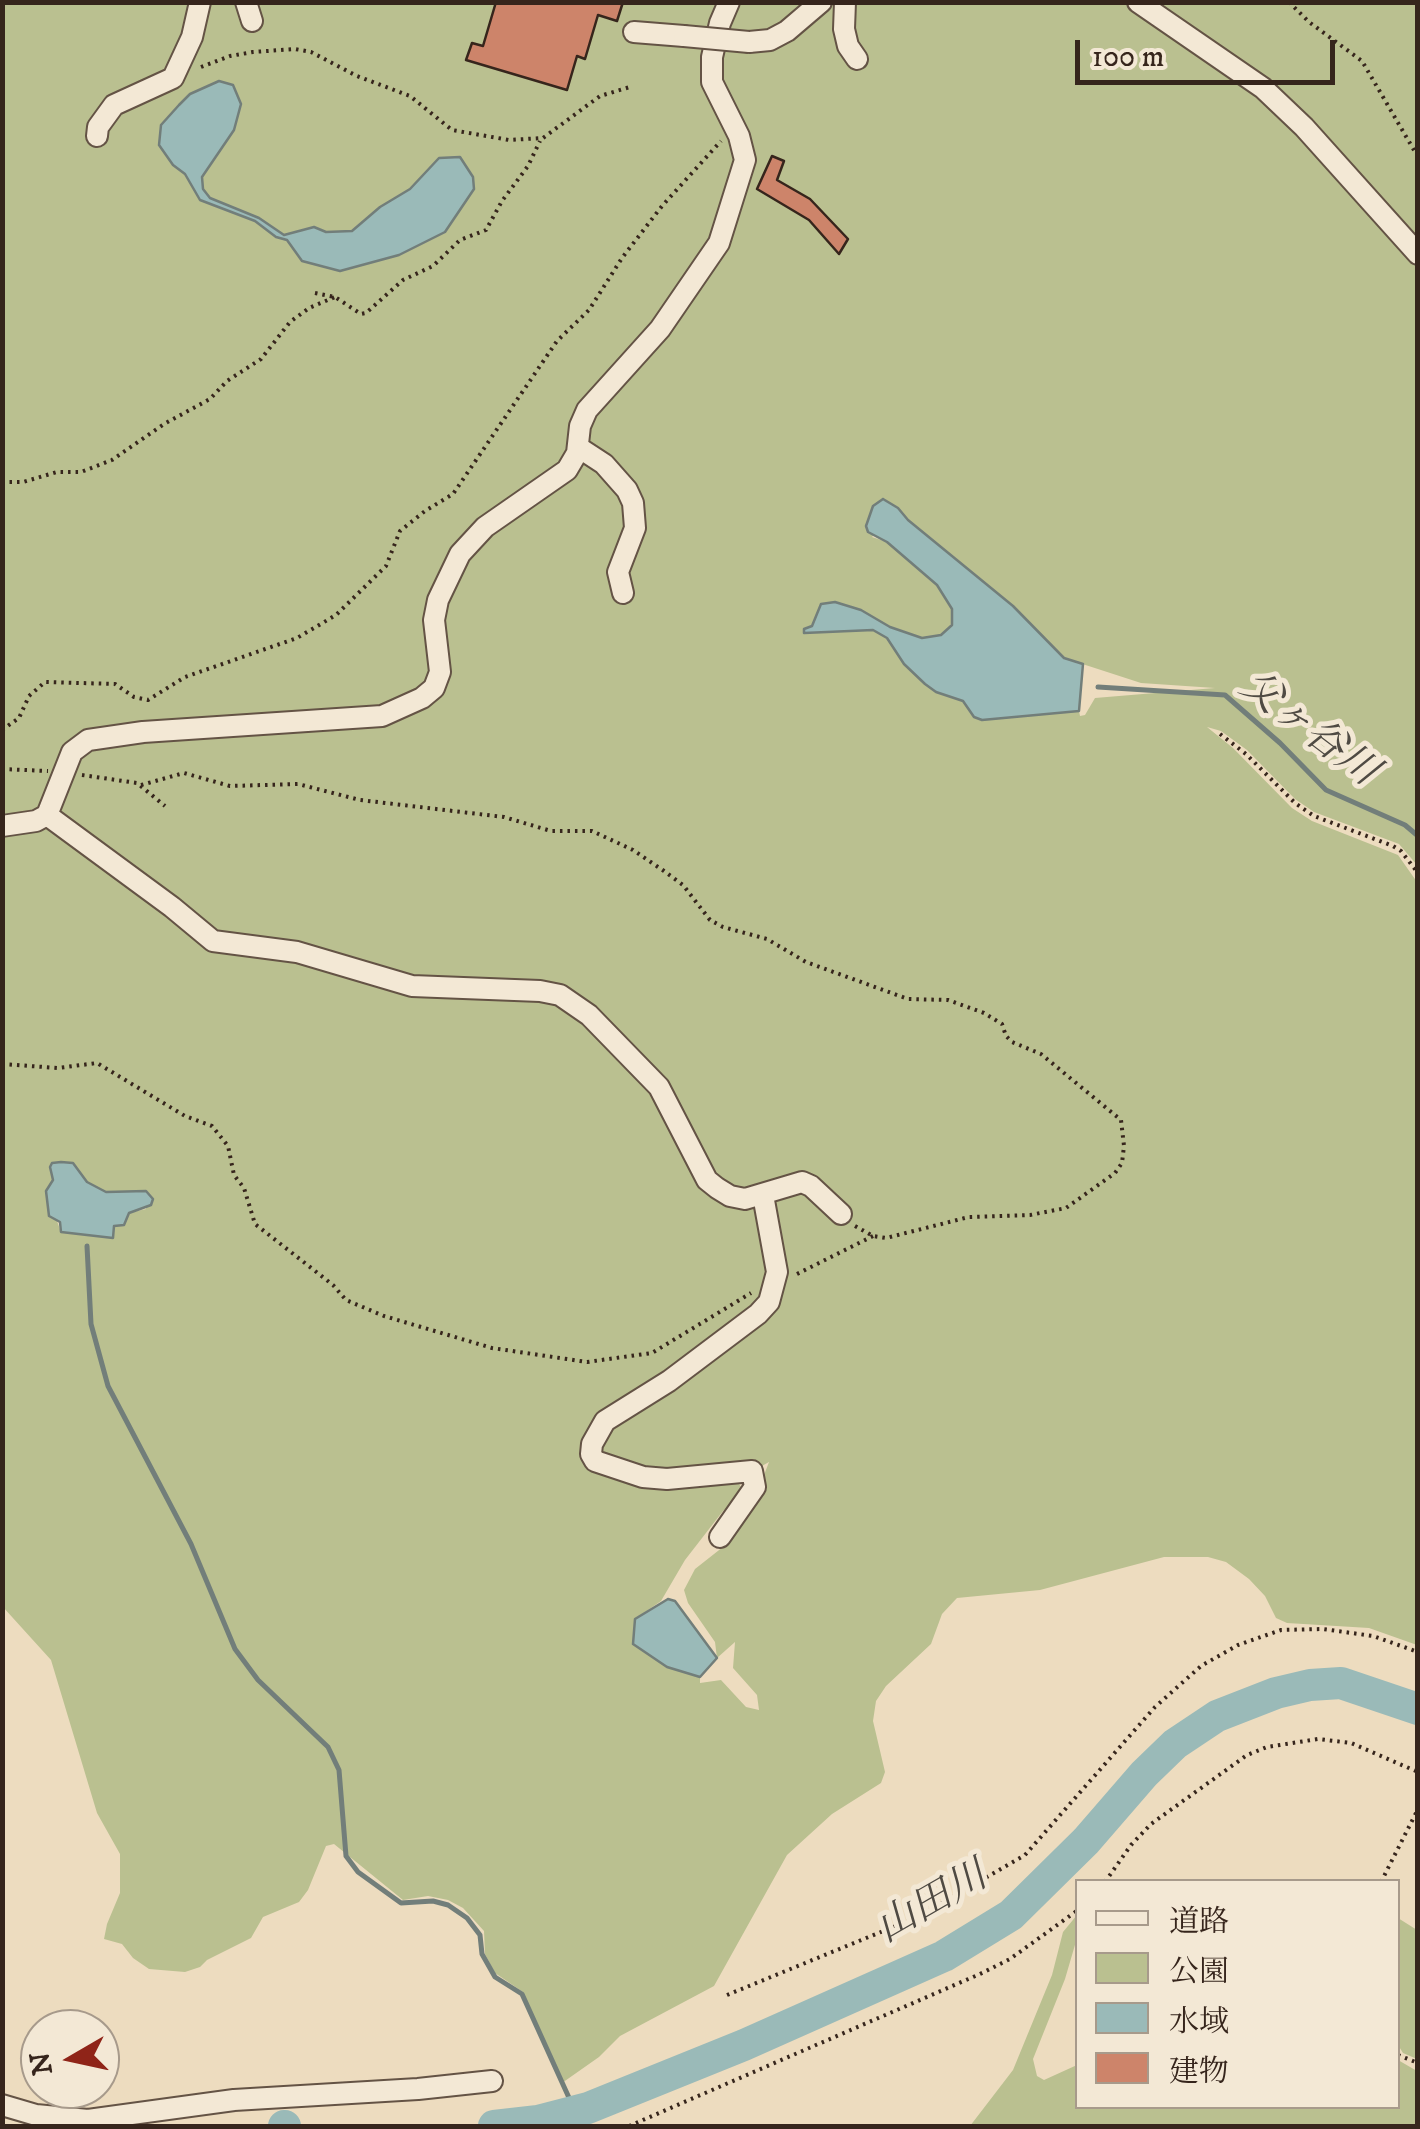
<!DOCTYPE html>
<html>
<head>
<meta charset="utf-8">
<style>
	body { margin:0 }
	#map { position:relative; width:1420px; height:2129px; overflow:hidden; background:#eddcbf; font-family:"IM FELL DW Pica","Noto Serif JP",serif }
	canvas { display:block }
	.frame { position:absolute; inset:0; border:5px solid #36251c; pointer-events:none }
	.legend { position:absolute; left:1075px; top:1879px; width:325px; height:230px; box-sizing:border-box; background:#f3e8d5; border:2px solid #a79a8b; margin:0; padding:12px 18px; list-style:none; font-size:30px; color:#36251c }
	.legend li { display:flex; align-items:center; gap:20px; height:50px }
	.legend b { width:50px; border:2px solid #a79a8b }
	.north { position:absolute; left:20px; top:2009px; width:100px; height:100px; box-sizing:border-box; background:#f3e8d5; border:2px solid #a79a8b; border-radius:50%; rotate:261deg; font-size:28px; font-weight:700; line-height:40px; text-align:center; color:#36251c }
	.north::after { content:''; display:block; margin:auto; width:35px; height:45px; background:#8f2418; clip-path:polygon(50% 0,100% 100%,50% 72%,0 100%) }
	.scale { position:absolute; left:1075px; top:40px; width:260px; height:45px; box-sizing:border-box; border:5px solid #36251c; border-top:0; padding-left:12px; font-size:30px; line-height:35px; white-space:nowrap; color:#36251c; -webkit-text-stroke:8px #f3e8d5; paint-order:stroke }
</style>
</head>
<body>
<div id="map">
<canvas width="1420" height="2129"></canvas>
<div class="frame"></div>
<ul class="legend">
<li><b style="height:12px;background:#f3e8d5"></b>道路</li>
<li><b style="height:28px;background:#bac090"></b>公園</li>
<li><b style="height:28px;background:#9abab8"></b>水域</li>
<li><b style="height:28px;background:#cd846a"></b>建物</li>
</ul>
<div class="north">N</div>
<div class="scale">100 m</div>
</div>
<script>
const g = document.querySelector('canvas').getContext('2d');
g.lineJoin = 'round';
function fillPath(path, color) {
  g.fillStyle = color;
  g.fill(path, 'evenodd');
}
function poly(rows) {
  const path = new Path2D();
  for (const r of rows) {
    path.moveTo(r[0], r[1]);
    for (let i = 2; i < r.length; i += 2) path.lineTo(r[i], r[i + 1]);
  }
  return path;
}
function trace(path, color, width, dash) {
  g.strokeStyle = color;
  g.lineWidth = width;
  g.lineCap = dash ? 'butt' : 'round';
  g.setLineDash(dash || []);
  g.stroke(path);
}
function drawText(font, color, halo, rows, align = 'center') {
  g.font = font + ' "IM FELL DW Pica","Noto Serif JP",serif';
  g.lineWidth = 10;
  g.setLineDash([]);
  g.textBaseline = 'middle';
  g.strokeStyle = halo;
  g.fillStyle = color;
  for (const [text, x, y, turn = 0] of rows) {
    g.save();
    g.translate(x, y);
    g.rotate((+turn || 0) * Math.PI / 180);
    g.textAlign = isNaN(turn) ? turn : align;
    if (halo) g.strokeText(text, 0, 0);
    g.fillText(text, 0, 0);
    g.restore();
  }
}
const green = poly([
	[3,3,1417,3,1417,865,1399,844,1314,812,1295,799,1247,750,1221,731,1207,727,1233,748,1292,808,1312,821,1398,855,1417,882,1417,1645,1369,1628,1287,1623,1276,1618,1265,1596,1249,1579,1226,1562,1208,1557,1164,1557,1040,1590,957,1598,942,1614,931,1644,886,1686,876,1701,873,1721,885,1772,881,1783,832,1814,787,1855,714,1986,620,2036,599,2057,562,2083,523,1992,495,1973,485,1954,484,1931,463,1908,448,1900,428,1896,403,1900,334,1844,326,1846,308,1890,299,1902,263,1917,251,1938,207,1960,200,1967,185,1972,149,1969,133,1958,122,1944,104,1939,107,1924,120,1893,120,1854,97,1813,51,1660,3,1607],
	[898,508,908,520,1013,606,1064,658,1141,683,1215,688,1095,698,1085,715,1080,716,1079,711,982,720,974,717,963,701,936,692,925,684,904,664,887,638,873,630,804,633,805,629,861,610,890,627,922,638,932,638,948,631,954,616,952,609,937,585,887,542,872,537],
	[61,1162,72,1163,87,1182,106,1192,146,1191,146,1209,129,1213,114,1226,113,1238,61,1232,46,1191,53,1180,50,1167],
	[769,1462,756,1496,728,1543,695,1569,684,1590,688,1603,715,1642,717,1658,735,1642,733,1668,757,1695,759,1710,746,1707,721,1680,700,1683,700,1677,667,1667,635,1619,661,1601,685,1560,723,1511,738,1499,741,1487,737,1480],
	[1077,1915,1077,1938,1065,1979,1033,2059,1037,2076,1044,2080,1077,2065,1078,2106,1398,2106,1398,2060,1417,2071,1417,2126,970,2126,1013,2070,1052,1975,1063,1932],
	[1398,1918,1417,1930,1417,2059,1403,2053,1398,2045]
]);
const water = poly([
	[219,81,233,85,241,104,234,130,202,177,203,189,210,198,259,218,284,235,314,227,326,232,352,231,380,207,410,189,439,158,460,157,473,177,474,189,445,232,399,255,340,271,302,261,287,240,276,237,255,221,200,200,185,174,173,165,159,145,161,125,179,105,190,94,219,81],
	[883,499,898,508,908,520,1013,606,1064,658,1083,664,1079,711,982,720,974,717,963,701,936,692,925,684,904,664,887,638,873,630,804,633,804,629,812,626,821,604,835,602,861,610,890,627,922,638,941,635,952,625,952,609,937,585,887,542,868,532,866,526,873,506,883,499],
	[61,1162,73,1163,87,1182,106,1192,146,1191,153,1199,151,1205,129,1213,124,1225,114,1226,113,1238,61,1232,60,1222,49,1216,46,1191,53,1180,50,1167,52,1163,61,1162],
	[668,1599,675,1601,717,1658,700,1677,667,1667,633,1644,635,1619,668,1599]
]);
const stream = poly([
	[1098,687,1225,695,1280,743,1326,790,1405,825,1418,836],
	[87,1246,91,1324,108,1386,191,1544,235,1649,258,1680,328,1747,339,1770,346,1856,358,1872,401,1903,433,1901,448,1905,467,1918,480,1935,482,1954,495,1977,522,1994,575,2111]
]);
const river = poly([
	[284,2126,285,2126],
	[494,2126,538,2121,588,2108,744,2045,944,1956,1011,1915,1086,1841,1144,1774,1175,1744,1217,1716,1276,1693,1310,1685,1341,1683,1418,1709]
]);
const building = poly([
	[496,2,623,2,617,21,598,15,585,59,577,56,567,90,466,60,472,43,483,46,496,2],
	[772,156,784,161,777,180,810,199,848,239,839,254,809,220,757,189,772,156]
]);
const path = poly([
	[1289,2,1309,22,1362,61,1418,157],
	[201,67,230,56,253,52,295,49,311,52,357,76,410,96,452,130,509,140,543,138,600,96,630,87],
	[315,293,335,297,361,314,366,313,403,280,433,266,460,240,486,230,502,201,528,166,540,141],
	[2,482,23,482,57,472,81,472,112,460,164,424,210,399,227,381,261,359,290,322,309,308,335,297],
	[2,730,19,718,29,696,45,682,115,684,134,697,148,700,185,677,297,638,336,615,386,566,400,531,425,511,453,494,557,341,589,310,622,258,662,206,721,141],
	[1220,734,1246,754,1295,803,1314,816,1393,846,1401,851,1418,873],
	[2,769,48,771],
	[82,775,137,783,165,806],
	[141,785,184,773,230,786,298,784,360,800,504,817,551,831,592,831,633,850,664,871,683,885,710,920,723,927,767,939,806,962,908,999,948,1000,984,1013,1002,1024,1006,1036,1012,1042,1041,1054,1121,1120,1124,1146,1122,1163,1115,1173,1066,1208,1030,1215,969,1217,886,1238,873,1236,855,1226],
	[2,1064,58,1068,97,1063,185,1116,212,1126,228,1146,234,1175,244,1188,255,1224,333,1285,346,1300,384,1316,492,1348,587,1362,652,1353,751,1293],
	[797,1274,873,1236],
	[1105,1882,1131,1845,1151,1824,1247,1755,1267,1747,1318,1739,1351,1743,1418,1772],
	[1381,1882,1418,1809],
	[727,1995,920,1916,1025,1855,1155,1707,1201,1666,1238,1645,1281,1630,1323,1629,1373,1636,1418,1652],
	[1398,2055,1418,2063],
	[629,2126,980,1974,1010,1959,1078,1910]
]);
const minor = poly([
	[246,2,252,21],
	[845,2,844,29,848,46,857,59],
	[1138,2,1263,88,1304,127,1418,254],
	[634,32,684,36],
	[749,42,770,40,787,31,821,2],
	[97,136,98,127,114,105,173,78,192,37,200,2],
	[578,447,604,464,627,490,633,503,635,528,618,572,623,593],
	[47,815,172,907,213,941,297,952,412,986,540,991,560,995,589,1015,659,1087,707,1180,717,1188,730,1196,745,1199,802,1182,811,1186,841,1214],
	[2,826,36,821,47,815,72,752,88,740,143,732,382,716,422,698,434,688,440,672,434,620,438,600,460,554,485,527,567,470,577,453,580,426,587,410,660,329,719,243,745,160,739,136,712,82,712,57,720,23,729,2],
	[720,1537,755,1487,752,1471,667,1479,643,1477,595,1461,591,1454,592,1444,605,1421,669,1381,758,1314,769,1302,777,1272,763,1195],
	[2,2105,36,2115,88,2120,234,2100,418,2089,492,2081]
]);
const minorBridge = poly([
	[684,36,749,42]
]);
const waterNames = [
	["父ヶ谷川",1307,731,37],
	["山田川",933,1905,-30]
];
fillPath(green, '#bac090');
fillPath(water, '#9abab8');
trace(water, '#727e7a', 2.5);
trace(stream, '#727e7a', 5);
trace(river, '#9abab8', 32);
fillPath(building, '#cd846a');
trace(building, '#36251c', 2.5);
trace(minor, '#645345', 24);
trace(path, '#36251c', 4, [2.5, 5]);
trace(minor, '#f3e8d5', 20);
trace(minorBridge, '#645345', 24, []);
trace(minorBridge, '#f3e8d5', 20);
drawText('italic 40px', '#4f4a43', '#f3e8d5', waterNames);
</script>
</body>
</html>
